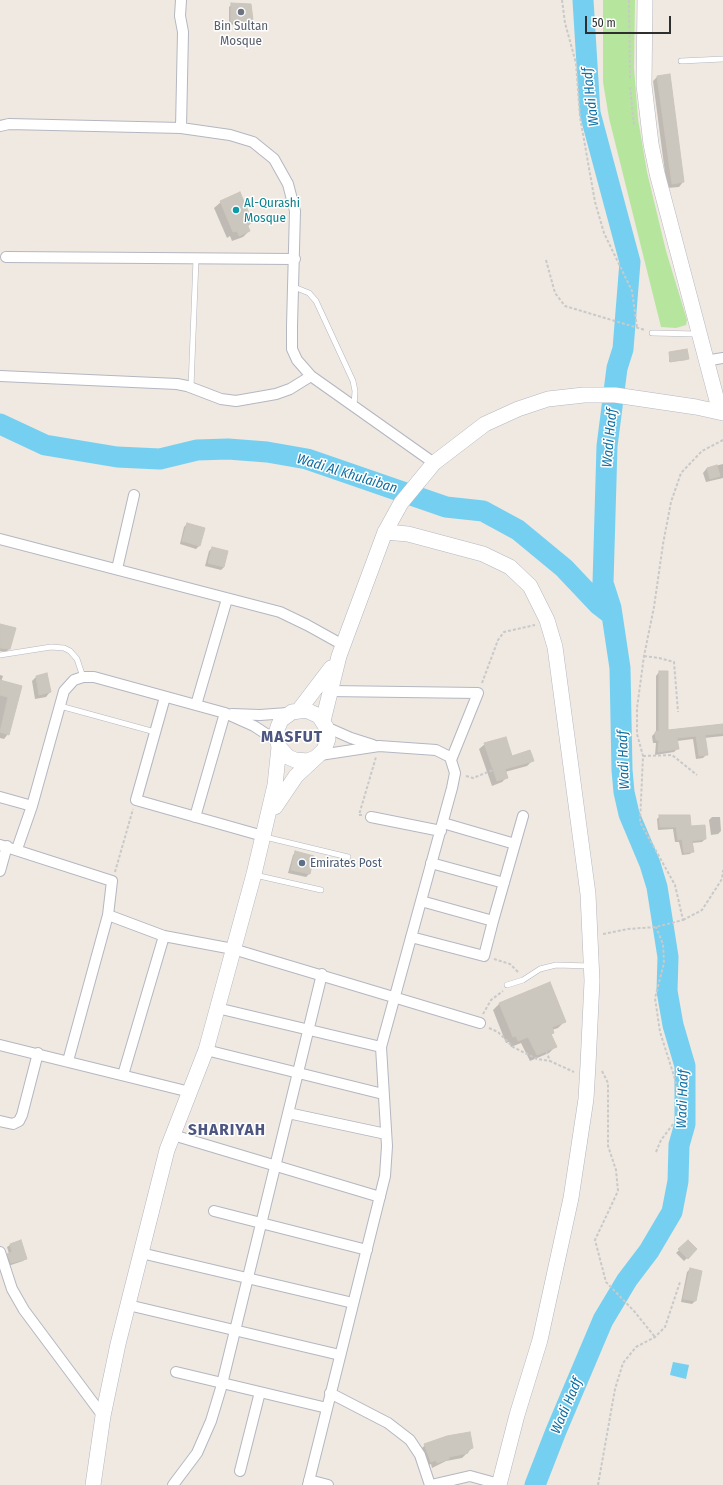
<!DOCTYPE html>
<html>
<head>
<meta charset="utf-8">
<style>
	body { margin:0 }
	#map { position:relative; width:723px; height:1485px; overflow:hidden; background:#efe9e1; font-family:"Fira Sans Condensed",sans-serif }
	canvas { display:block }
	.scale { position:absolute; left:585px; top:16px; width:86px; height:18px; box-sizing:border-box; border:2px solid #2e2e2e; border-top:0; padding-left:5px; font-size:12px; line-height:14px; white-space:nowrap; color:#2e2e2e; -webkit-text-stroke:3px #fff; paint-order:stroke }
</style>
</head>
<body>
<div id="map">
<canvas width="723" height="1485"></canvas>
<div class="scale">50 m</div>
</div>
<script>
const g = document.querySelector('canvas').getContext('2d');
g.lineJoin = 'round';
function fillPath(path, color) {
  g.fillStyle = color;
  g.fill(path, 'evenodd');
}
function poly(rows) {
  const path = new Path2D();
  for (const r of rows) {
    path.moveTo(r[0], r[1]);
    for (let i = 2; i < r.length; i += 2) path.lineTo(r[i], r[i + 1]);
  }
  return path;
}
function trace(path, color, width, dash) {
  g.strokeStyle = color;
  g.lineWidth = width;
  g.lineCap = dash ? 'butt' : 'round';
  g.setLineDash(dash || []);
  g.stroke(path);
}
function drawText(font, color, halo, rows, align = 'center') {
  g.font = font + ' "Fira Sans Condensed",sans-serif';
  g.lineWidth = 3;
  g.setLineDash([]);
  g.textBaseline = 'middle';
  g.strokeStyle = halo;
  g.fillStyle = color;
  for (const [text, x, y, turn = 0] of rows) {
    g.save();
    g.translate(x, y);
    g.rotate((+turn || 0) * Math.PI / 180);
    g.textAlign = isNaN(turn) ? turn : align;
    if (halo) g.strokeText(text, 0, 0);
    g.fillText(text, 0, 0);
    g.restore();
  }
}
const green = poly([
	[603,0,635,0,634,68,638,119,647,172,666,251,687,320,686,325,676,328,661,327,609,118,603,82]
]);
const water = poly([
	[673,1362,689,1365,686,1379,670,1375]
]);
const shadow = poly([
	[232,4,252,20,249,23,229,25,229,7],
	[658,76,683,182,679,187,667,188,653,81],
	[221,202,252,222,247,227,249,231,243,237,232,241,230,236,227,238,214,208],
	[686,350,687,360,669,362,669,353],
	[723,464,723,478,706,482,703,473,707,468],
	[187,524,199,546,196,549,180,544,184,527],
	[212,548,224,567,221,570,205,566,209,551],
	[0,625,9,649,6,652,0,651],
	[659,672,667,732,723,725,723,736,704,738,706,755,703,758,696,759,693,739,677,741,677,749,674,752,655,755,656,743,653,743,652,736,656,732,656,676],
	[0,675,3,676,1,682,21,687,8,734,4,739,0,738],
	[36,677,50,692,46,697,35,699,32,681],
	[485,744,511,757,532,761,527,766,505,772,507,777,502,782,492,786,479,749],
	[660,816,690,827,705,839,702,842,692,843,693,851,690,854,682,855,679,842,675,842,673,829,658,830,657,819],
	[712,817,720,817,721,831,718,834,711,835,709,820],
	[296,852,313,856,309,874,306,877,288,873,293,855],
	[549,983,564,1022,558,1028,552,1030,553,1033,551,1035,555,1047,549,1053,530,1061,521,1043,511,1047,509,1042,506,1043,493,1010,499,1004],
	[688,1241,696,1249,684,1261,676,1253],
	[10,1245,26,1258,23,1261,8,1266,5,1258,9,1254,7,1247],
	[690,1269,701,1272,695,1301,692,1304,681,1302,687,1272],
	[425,1445,472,1448,462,1458,446,1461,432,1468,431,1464,426,1466,420,1450]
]);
const river = poly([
	[0,424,45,445,117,457,160,459,197,450,228,449,267,452,307,459,446,507,483,511,518,530,564,568,599,605,612,615],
	[535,1485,556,1431,603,1320,627,1280,649,1251,672,1212,678,1181,679,1145,685,1124,685,1066,673,1025,667,991,668,957,657,887,650,864,629,814,624,792,622,770,620,668,611,608,603,583,607,446,617,368,623,349,630,262,590,113,583,0]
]);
const building = poly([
	[231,3,251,4,253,20,231,22,231,3],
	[670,74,684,182,672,184,657,76,670,74],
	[240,192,253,223,247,224,250,231,239,236,237,231,233,232,220,201,240,192],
	[687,349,689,359,670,362,669,352,687,349],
	[717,465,720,476,710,479,707,468,717,465],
	[187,523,205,528,200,546,182,541,187,523],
	[212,547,228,551,224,567,208,563,212,547],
	[0,624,16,628,10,649,0,648,0,624],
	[659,671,668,671,668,730,723,724,723,733,705,735,708,755,699,756,696,736,677,738,679,749,658,752,659,740,656,740,655,732,659,731,659,671],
	[47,673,51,692,39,695,36,676,47,673],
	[0,680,22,686,9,735,0,732,8,697,0,695,0,680],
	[506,737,512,756,530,750,534,761,505,769,508,778,497,781,484,743,506,737],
	[659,815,690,815,691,826,705,825,706,839,692,841,694,852,684,853,682,839,678,840,676,827,660,827,659,815],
	[295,851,314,856,310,874,291,870,295,851],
	[550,982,566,1022,552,1027,554,1033,551,1034,557,1047,537,1055,528,1037,518,1041,516,1036,513,1037,499,1003,550,982],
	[21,1240,27,1259,11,1263,7,1254,12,1252,10,1244,21,1240],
	[688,1240,697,1249,688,1259,678,1249,688,1240],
	[690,1268,702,1271,696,1301,683,1299,690,1268],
	[470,1432,473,1448,468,1450,468,1453,449,1457,449,1459,437,1463,436,1460,431,1462,424,1444,447,1436,470,1432]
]);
const path = poly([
	[562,0,565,23,576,63,580,117,595,202,604,233,632,291,637,327],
	[629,0,630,79],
	[630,87,634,125],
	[546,260,555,293,565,306,645,330],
	[644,656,659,658,674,662,678,712],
	[482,683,498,640,504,632,535,625],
	[643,756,672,755,697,775],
	[466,776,473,778,493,770],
	[362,815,359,815,376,757],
	[115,872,133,809],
	[683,920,702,910,722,879,723,870],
	[603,934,628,929,656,927,683,920,675,885,640,822,643,756,637,734,637,708,644,656,654,607,663,544,671,502,681,473,702,451,723,440],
	[494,959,510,964,519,973],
	[483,1014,491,1000,503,991],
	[489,1028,498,1032,513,1047,537,1059,550,1061],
	[546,1051,550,1061,574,1072],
	[602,1071,608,1083,608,1146,616,1170,618,1191,595,1240,606,1282,634,1311,655,1337],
	[656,1152,661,1140,677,1119,679,1102,675,1079,660,1032,655,998,664,963,663,944,656,927],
	[598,1485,615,1389,623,1363,636,1347,655,1337,665,1327,680,1282]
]);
const lane = poly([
	[681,61,723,59],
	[294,287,309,293,316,301,353,381,355,391,354,406],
	[652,333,697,334],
	[191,387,196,259],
	[0,655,51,647,64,648,70,651,77,659,83,677],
	[60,706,155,732],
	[265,837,348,857],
	[255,875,321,890],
	[507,985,523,980,540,969,556,965,590,966]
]);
const street = poly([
	[181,0,180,16,183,32,181,128],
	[0,126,9,124,181,128,230,135,253,142,274,159,288,184,295,211,292,326,292,349,297,360,311,376,434,463],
	[6,257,295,259],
	[705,361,723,358],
	[0,376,177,384,187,386,221,399,236,401,276,394,290,389,311,376],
	[0,539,280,612,307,625,343,645],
	[117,569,134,495],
	[329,691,478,693,451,760],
	[165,697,136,800,263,836],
	[196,705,227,599],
	[232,714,260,715,288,713],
	[326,727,351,738,373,745],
	[0,797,32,806,64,691,74,680,83,677,94,677,225,713,254,726,277,741],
	[195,817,225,713],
	[371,817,441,831],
	[443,823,515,844],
	[0,845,112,881,108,915,68,1061],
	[17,849,32,806],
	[431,863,504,883],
	[0,871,7,846],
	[421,901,493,921,523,816],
	[108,915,164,936,233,949,480,1023],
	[411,937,484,956,493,921],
	[217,1008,381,1047],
	[0,1045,190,1092],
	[206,1050,383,1094],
	[123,1075,164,936],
	[288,1113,386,1134],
	[0,1121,13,1124,19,1121,22,1115,38,1053],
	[173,1135,380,1197],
	[214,1211,367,1250],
	[0,1252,12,1289,24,1310,103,1416],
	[141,1253,353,1303],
	[128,1305,340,1355],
	[176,1372,327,1408],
	[330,1393,388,1423,410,1440,420,1455,430,1485],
	[240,1471,260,1392],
	[309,1480,328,1485],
	[173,1485,197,1453,211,1421,221,1388,322,974],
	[308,1485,385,1176,387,1146,381,1047,452,788,455,773,450,757,436,750,379,746,320,755],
	[431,1485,470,1476,499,1484]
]);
const secondary = poly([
	[645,0,644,85,651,144,657,173,720,412],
	[385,532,408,534,483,554,510,567,530,586,547,620,555,647,588,894,592,981,588,1065,586,1099,571,1198,540,1340,517,1415,499,1485],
	[299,710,331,668],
	[323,721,339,656,385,532,401,503,434,463,485,424,518,409,548,399,584,395,615,395,696,407,723,413],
	[275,807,296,776,324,750,328,739,326,727,319,716,306,710,292,712,281,720,278,727,276,734,279,747,288,757,295,760,308,761,315,758],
	[93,1485,103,1416,118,1344,167,1150,206,1050,254,874,275,785,279,747]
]);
const markers = [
	[241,12,4,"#6b7280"],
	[236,210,4,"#0f9aa8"],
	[302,863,4,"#5c6f8a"]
];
const worshipNames = [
	["Bin Sultan",241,26],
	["Mosque",241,41]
];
const cultureNames = [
	["Al-Qurashi",244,203],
	["Mosque",244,218]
];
const serviceNames = [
	["Emirates Post",310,863]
];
const waterNames = [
	["Wadi Hadf",591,97,-97],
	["Wadi Hadf",610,438,-85],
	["Wadi Al Khulaiban",347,474,17],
	["Wadi Hadf",624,760,-92],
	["Wadi Hadf",683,1099,-88],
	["Wadi Hadf",567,1406,-67]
];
const districtNames = [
	["MASFUT",292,737],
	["SHARIYAH",227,1130]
];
fillPath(green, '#b6e59e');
fillPath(water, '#75cff0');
fillPath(shadow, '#0003');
trace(river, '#75cff0', 21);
fillPath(building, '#cbc7bf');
trace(building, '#cbc5ba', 1);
trace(lane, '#b4b7c1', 6);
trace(street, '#b4b7c1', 12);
trace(secondary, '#b4b7c1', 16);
trace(path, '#c9c9c9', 2, [3, 2]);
trace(lane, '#fff', 5);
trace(street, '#fff', 10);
trace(secondary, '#fff', 15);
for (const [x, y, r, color] of markers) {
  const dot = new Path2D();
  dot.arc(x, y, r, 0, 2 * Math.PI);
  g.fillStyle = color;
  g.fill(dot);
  trace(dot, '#fff', 1.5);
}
drawText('13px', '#5b616d', '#fff', worshipNames);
drawText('13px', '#0d838f', '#fff', cultureNames, 'left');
drawText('13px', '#4e5e75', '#fff', serviceNames, 'left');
drawText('italic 14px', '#0d6fa3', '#fff', waterNames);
g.letterSpacing = '1px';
drawText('bold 17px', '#4d5680', '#fff', districtNames);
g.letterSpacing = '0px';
</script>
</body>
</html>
